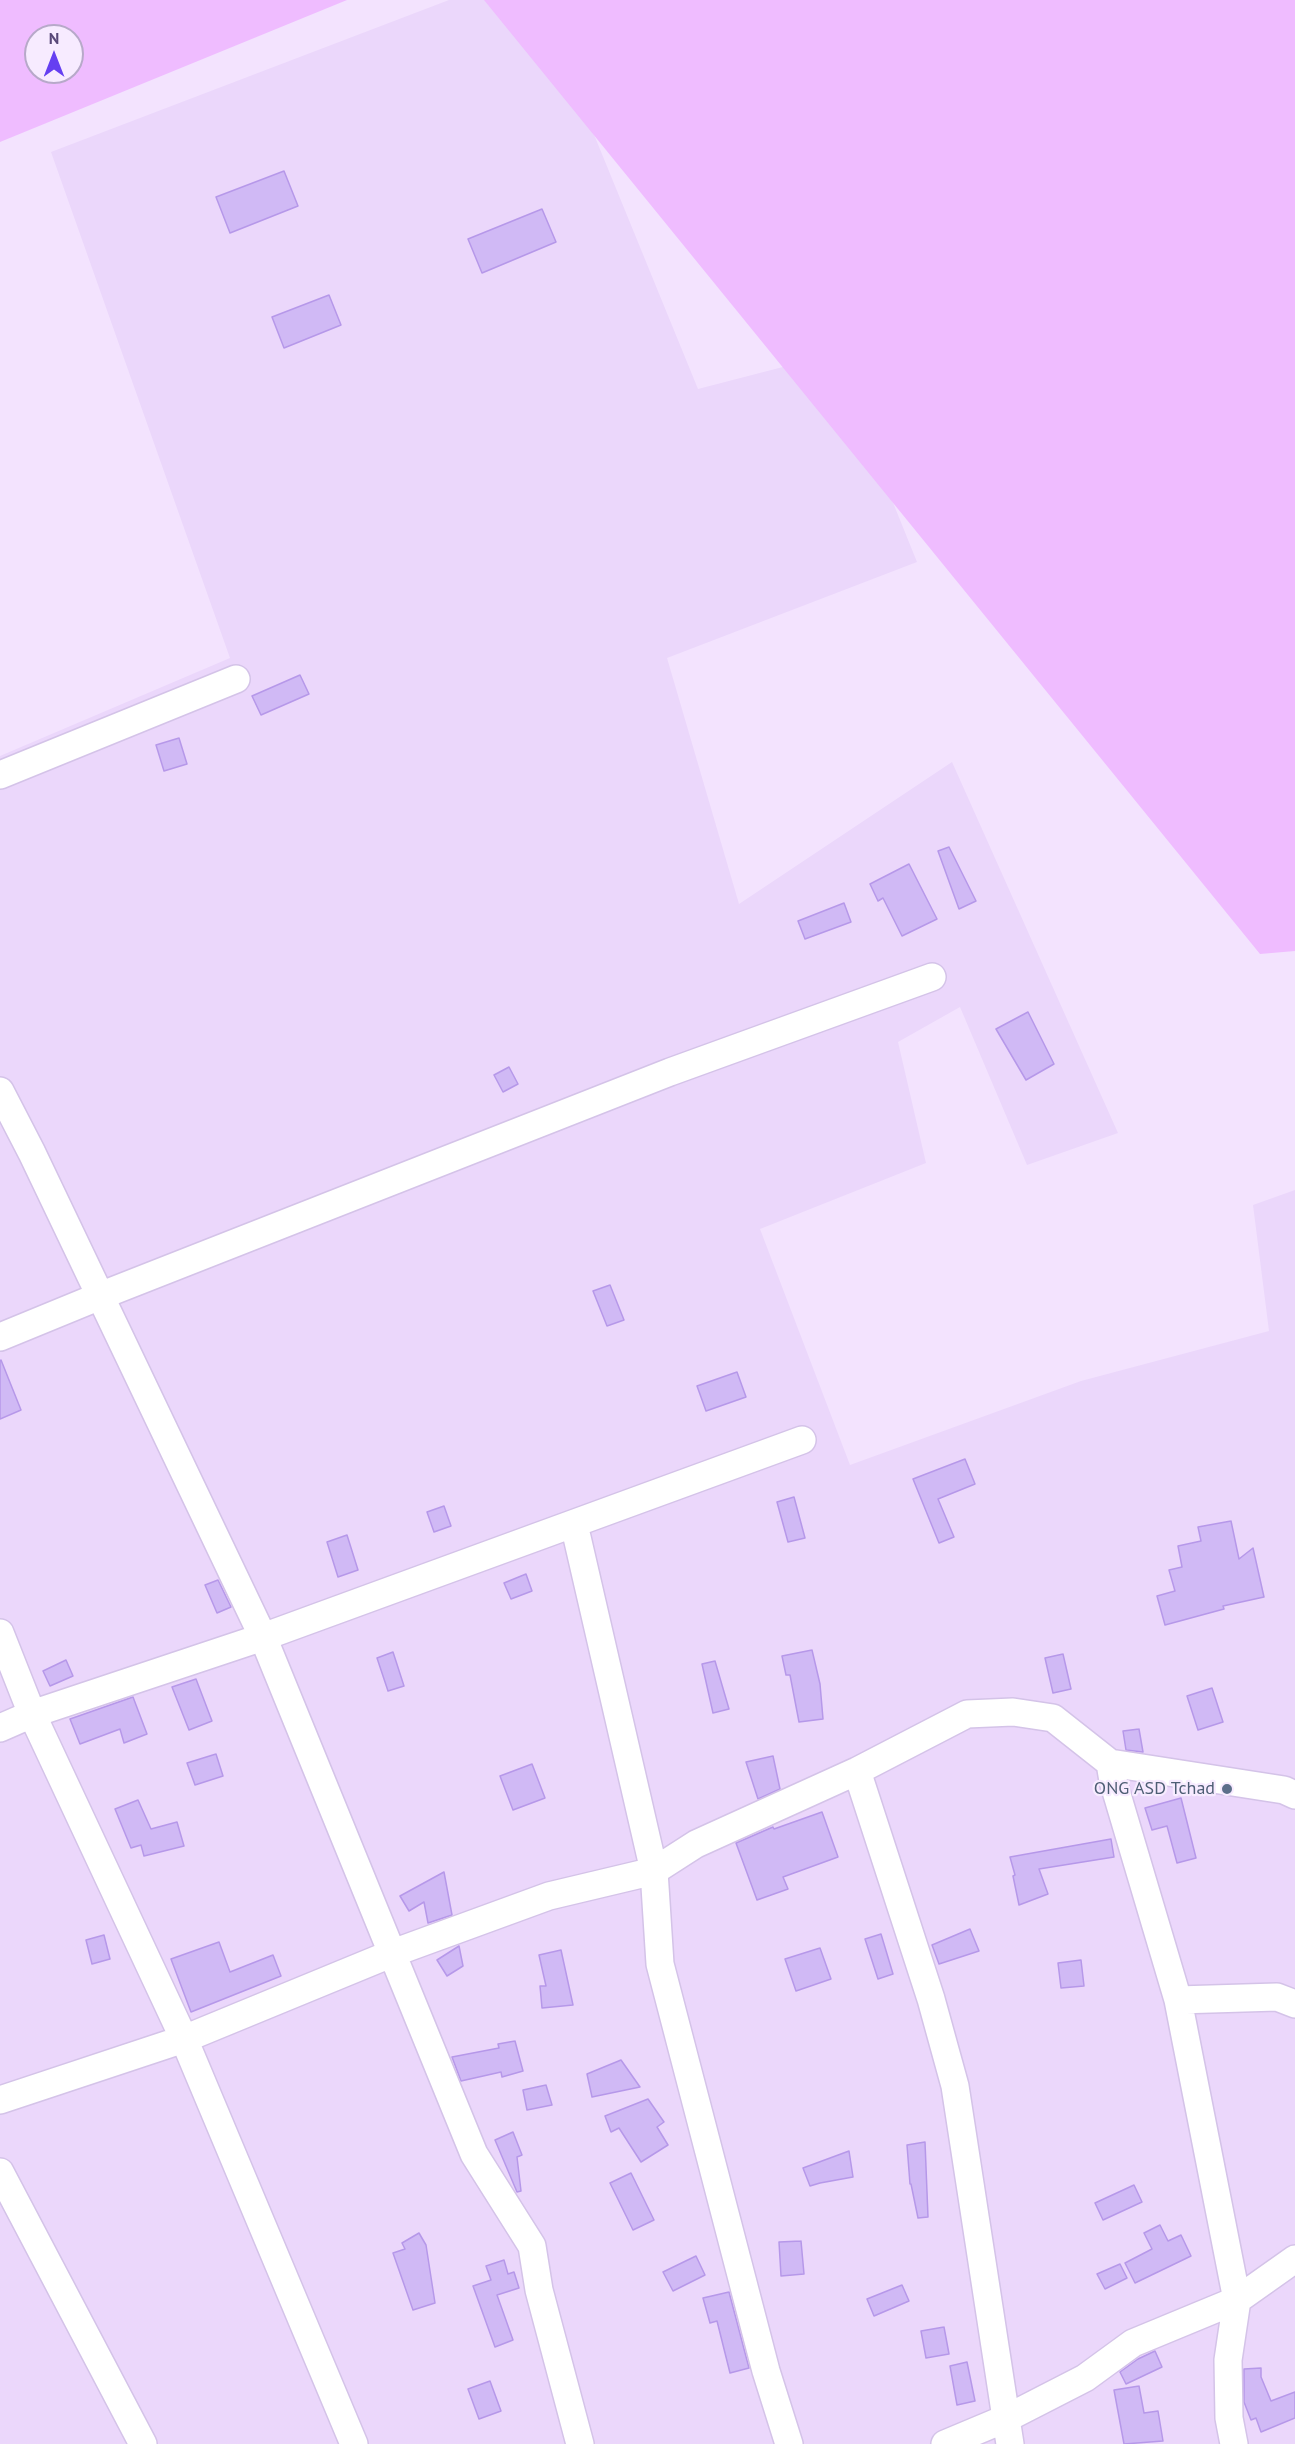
<!DOCTYPE html>
<html>
<head>
<meta charset="utf-8">
<style>
	body { margin:0 }
	#map { position:relative; width:1295px; height:2444px; overflow:hidden; background:#f3e3fe; font-family:"PT Sans",sans-serif }
	canvas { display:block }
	.north { position:absolute; left:24px; top:24px; width:60px; height:60px; box-sizing:border-box; background:#f7ebff; border:2px solid #b7a9c9; border-radius:50%; rotate:0deg; font-size:16px; font-weight:700; line-height:24px; text-align:center; color:#584778 }
	.north::after { content:''; display:block; margin:auto; width:21px; height:27px; background:#653ff1; clip-path:polygon(50% 0,100% 100%,50% 72%,0 100%) }
</style>
</head>
<body>
<div id="map">
<canvas width="1295" height="2444"></canvas>
<div class="north">N</div>
</div>
<script>
const g = document.querySelector('canvas').getContext('2d');
g.lineJoin = 'round';
function fillPath(path, color) {
  g.fillStyle = color;
  g.fill(path, 'evenodd');
}
function poly(rows) {
  const path = new Path2D();
  for (const r of rows) {
    path.moveTo(r[0], r[1]);
    for (let i = 2; i < r.length; i += 2) path.lineTo(r[i], r[i + 1]);
  }
  return path;
}
function trace(path, color, width, dash) {
  g.strokeStyle = color;
  g.lineWidth = width;
  g.lineCap = dash ? 'butt' : 'round';
  g.setLineDash(dash || []);
  g.stroke(path);
}
function drawText(font, color, halo, rows, align = 'center') {
  g.font = font + ' "PT Sans",sans-serif';
  g.lineWidth = 4.5;
  g.setLineDash([]);
  g.textBaseline = 'middle';
  g.strokeStyle = halo;
  g.fillStyle = color;
  for (const [text, x, y, turn = 0] of rows) {
    g.save();
    g.translate(x, y);
    g.rotate((+turn || 0) * Math.PI / 180);
    g.textAlign = isNaN(turn) ? turn : align;
    if (halo) g.strokeText(text, 0, 0);
    g.fillText(text, 0, 0);
    g.restore();
  }
}
const residential = poly([
	[449,0,539,0,698,389,833,354,917,562,667,658,739,904,952,762,1118,1133,1027,1165,960,1007,898,1042,926,1163,760,1229,850,1465,1081,1381,1269,1331,1253,1205,1295,1190,1295,2444,0,2444,0,756,230,658,51,152]
]);
const sand = poly([
	[0,0,347,0,0,142],
	[36,36,72,36,72,72,36,72],
	[484,0,1295,0,1295,951,1260,954]
]);
const building = poly([
	[284,171,298,206,230,233,216,197,284,171],
	[542,209,556,242,482,273,468,239,542,209],
	[329,295,341,325,284,348,272,317,329,295],
	[300,675,309,694,261,715,252,696,300,675],
	[179,738,187,764,164,771,156,745,179,738],
	[949,847,976,901,959,909,938,851,949,847],
	[909,864,937,919,902,936,883,898,878,901,870,884,909,864],
	[844,903,851,922,805,939,798,921,844,903],
	[1028,1012,1054,1064,1026,1080,996,1029,1028,1012],
	[509,1067,518,1084,503,1092,494,1075,509,1067],
	[610,1285,624,1320,607,1326,593,1291,610,1285],
	[1,1360,21,1410,0,1419,0,1361,1,1360],
	[737,1372,746,1397,706,1411,697,1386,737,1372],
	[965,1459,975,1484,938,1499,954,1537,939,1543,913,1479,965,1459],
	[794,1497,805,1538,788,1542,777,1502,794,1497],
	[444,1506,451,1526,434,1532,427,1512,444,1506],
	[1231,1521,1239,1559,1253,1548,1264,1597,1223,1606,1224,1609,1165,1625,1157,1596,1175,1591,1169,1570,1182,1567,1178,1546,1201,1541,1198,1527,1231,1521],
	[347,1535,358,1570,338,1577,327,1542,347,1535],
	[526,1574,532,1591,511,1599,504,1583,526,1574],
	[218,1580,231,1607,217,1613,205,1585,218,1580],
	[812,1650,820,1684,823,1719,799,1722,790,1675,786,1675,782,1656,812,1650],
	[393,1652,404,1686,388,1691,377,1658,393,1652],
	[1063,1654,1071,1689,1053,1693,1045,1658,1063,1654],
	[66,1660,73,1676,50,1686,43,1671,66,1660],
	[715,1661,729,1709,713,1713,702,1664,715,1661],
	[196,1679,212,1721,189,1730,172,1687,196,1679],
	[1212,1688,1223,1722,1198,1730,1187,1696,1212,1688],
	[133,1697,147,1734,124,1743,120,1729,80,1744,70,1719,133,1697],
	[1139,1729,1143,1752,1126,1750,1123,1731,1139,1729],
	[216,1754,223,1776,195,1785,187,1763,216,1754],
	[773,1756,780,1789,758,1799,746,1762,773,1756],
	[532,1764,545,1798,513,1810,500,1776,532,1764],
	[1181,1798,1196,1858,1177,1863,1167,1826,1152,1830,1145,1808,1181,1798],
	[138,1800,151,1829,177,1822,184,1846,144,1856,141,1845,131,1848,115,1809,138,1800],
	[822,1812,838,1857,783,1877,788,1889,757,1900,736,1843,773,1827,774,1829,822,1812],
	[1111,1839,1114,1857,1039,1869,1048,1894,1019,1905,1013,1876,1015,1875,1010,1857,1111,1839],
	[444,1872,452,1915,428,1923,424,1902,409,1911,400,1896,444,1872],
	[970,1929,979,1951,939,1964,932,1945,970,1929],
	[881,1934,893,1974,878,1979,865,1939,881,1934],
	[104,1935,110,1959,92,1964,86,1940,104,1935],
	[219,1942,230,1972,273,1955,281,1976,191,2012,171,1959,219,1942],
	[459,1946,463,1966,447,1976,437,1960,459,1946],
	[820,1948,831,1979,796,1991,785,1959,820,1948],
	[561,1950,573,2005,542,2008,540,1986,546,1986,539,1955,561,1950],
	[1081,1960,1084,1986,1061,1988,1058,1963,1081,1960],
	[515,2041,523,2071,502,2077,501,2072,461,2081,452,2057,499,2048,498,2044,515,2041],
	[621,2060,640,2087,592,2097,587,2074,621,2060],
	[546,2085,552,2105,527,2110,523,2090,546,2085],
	[648,2099,664,2122,657,2127,668,2145,641,2162,619,2128,611,2132,605,2116,648,2099],
	[513,2132,522,2155,517,2157,521,2191,517,2192,495,2140,513,2132],
	[925,2142,928,2217,918,2218,911,2184,910,2184,907,2145,925,2142],
	[849,2151,853,2177,820,2183,810,2186,803,2168,849,2151],
	[631,2173,654,2220,633,2230,610,2183,631,2173],
	[1134,2185,1142,2202,1103,2220,1095,2203,1134,2185],
	[1160,2225,1168,2241,1181,2235,1191,2256,1135,2283,1125,2263,1152,2249,1144,2233,1160,2225],
	[419,2233,426,2245,435,2303,413,2310,393,2253,405,2249,402,2243,419,2233],
	[801,2241,804,2274,781,2276,779,2242,801,2241],
	[696,2256,705,2275,673,2291,663,2272,696,2256],
	[504,2260,508,2274,514,2272,519,2288,497,2295,513,2340,495,2347,473,2286,491,2280,486,2266,504,2260],
	[1120,2264,1127,2278,1105,2289,1097,2274,1120,2264],
	[902,2285,909,2301,874,2316,867,2299,902,2285],
	[729,2292,749,2368,730,2373,717,2321,710,2323,703,2298,729,2292],
	[944,2327,949,2354,926,2358,921,2331,944,2327],
	[1155,2351,1162,2367,1126,2384,1120,2372,1138,2359,1155,2351],
	[967,2362,975,2401,957,2405,950,2366,967,2362],
	[1261,2368,1261,2377,1271,2401,1295,2392,1295,2418,1261,2432,1256,2418,1251,2420,1244,2402,1244,2369,1261,2368],
	[490,2381,501,2411,479,2419,468,2389,490,2381],
	[1139,2386,1144,2413,1158,2411,1163,2441,1124,2444,1114,2390,1139,2386]
]);
const minor = poly([
	[0,775,236,679],
	[0,1091,32,1153,263,1637,474,2154,532,2246,539,2290,580,2444],
	[0,1337,100,1296,670,1072,932,977],
	[574,1524,654,1871,660,1964,766,2371,789,2444],
	[0,1633,32,1714,184,2039,354,2444],
	[0,1728,32,1714,263,1637,802,1440],
	[1110,1763,1113,1781,1178,2000,1237,2300,1228,2360,1229,2418,1234,2444],
	[857,1771,931,1999,955,2086,1010,2444],
	[1178,2000,1277,1997,1295,2004],
	[0,2100,184,2039,393,1953,549,1896,654,1871,696,1844,857,1771,967,1714,1013,1712,1053,1718,1110,1763,1284,1790,1295,1795],
	[0,2172,143,2444],
	[945,2444,1007,2418,1085,2378,1133,2343,1237,2300,1295,2259]
]);
const markers = [
	[1227,1789,6,"#5c6f8a"]
];
const serviceNames = [
	["ONG ASD Tchad",1215,1789]
];
fillPath(residential, '#ebd7fb');
fillPath(sand, '#efbcff');
fillPath(building, '#d0b9f5');
trace(building, '#b698e9', 1.5);
trace(minor, '#d4c3e8', 30);
trace(minor, '#fff', 27);
for (const [x, y, r, color] of markers) {
  const dot = new Path2D();
  dot.arc(x, y, r, 0, 2 * Math.PI);
  g.fillStyle = color;
  g.fill(dot);
  trace(dot, '#f7ebff', 2);
}
drawText('18px', '#4e5e75', '#f7ebff', serviceNames, 'right');
</script>
</body>
</html>
